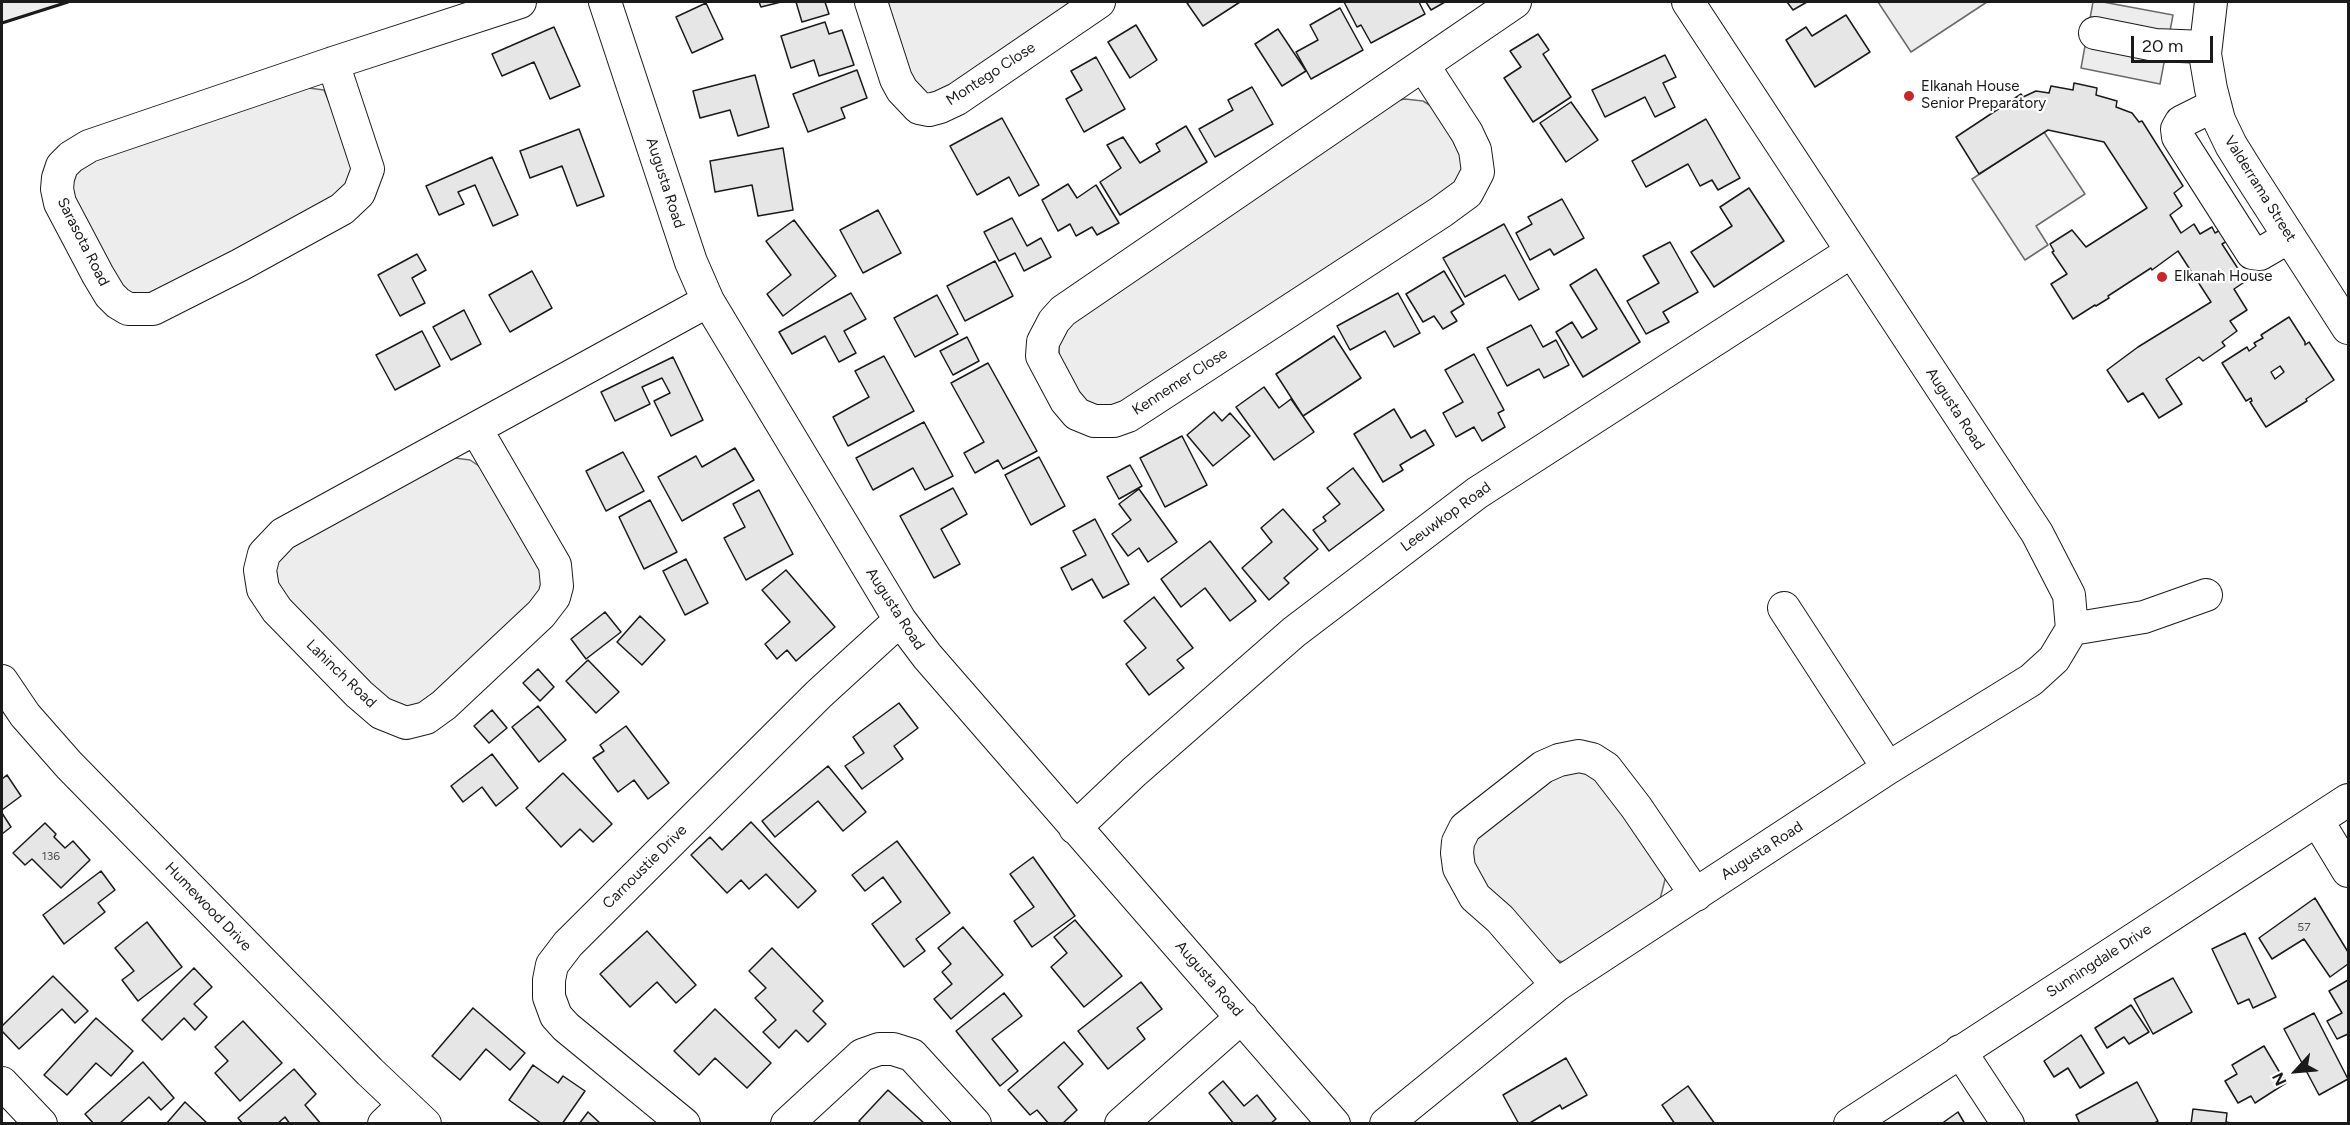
<!DOCTYPE html>
<html>
<head>
<meta charset="utf-8">
<style>
	body { margin:0 }
	#map { position:relative; width:2350px; height:1125px; overflow:hidden; background:#fff; font-family:Figtree,sans-serif }
	canvas { display:block }
	.frame { position:absolute; inset:0; border:3px solid #1a1a1a; pointer-events:none }
	.north { position:absolute; left:2266px; top:1041px; width:60px; height:60px; -webkit-text-stroke:4px #fff; paint-order:stroke; rotate:244deg; font-size:16px; font-weight:700; line-height:24px; text-align:center; color:#1a1a1a }
	.north::after { content:''; display:block; margin:auto; width:21px; height:27px; background:#1a1a1a; clip-path:polygon(50% 0,100% 100%,50% 72%,0 100%) }
	.scale { position:absolute; left:2131px; top:36px; width:82px; height:27px; box-sizing:border-box; border:3px solid #1a1a1a; border-top:0; padding-left:8px; font-size:18px; line-height:21px; white-space:nowrap; color:#1a1a1a; -webkit-text-stroke:4px #fff; paint-order:stroke }
</style>
</head>
<body>
<div id="map">
<canvas width="2350" height="1125"></canvas>
<div class="frame"></div>
<div class="north">N</div>
<div class="scale">20 m</div>
</div>
<script>
const g = document.querySelector('canvas').getContext('2d');
g.lineJoin = 'round';
function fillPath(path, color) {
  g.fillStyle = color;
  g.fill(path, 'evenodd');
}
function poly(rows) {
  const path = new Path2D();
  for (const r of rows) {
    path.moveTo(r[0], r[1]);
    for (let i = 2; i < r.length; i += 2) path.lineTo(r[i], r[i + 1]);
  }
  return path;
}
function trace(path, color, width, dash) {
  g.strokeStyle = color;
  g.lineWidth = width;
  g.lineCap = dash ? 'butt' : 'round';
  g.setLineDash(dash || []);
  g.stroke(path);
}
function drawText(font, color, halo, rows, align = 'center') {
  g.font = font + ' Figtree,sans-serif';
  g.lineWidth = 4.5;
  g.setLineDash([]);
  g.textBaseline = 'middle';
  g.strokeStyle = halo;
  g.fillStyle = color;
  for (const [text, x, y, turn = 0] of rows) {
    g.save();
    g.translate(x, y);
    g.rotate((+turn || 0) * Math.PI / 180);
    g.textAlign = isNaN(turn) ? turn : align;
    if (halo) g.strokeText(text, 0, 0);
    g.fillText(text, 0, 0);
    g.restore();
  }
}
const built = poly([
	[2,2,68,2,2,23,2,2],
	[885,2,1077,2,938,94,927,94,917,88,910,78,885,2],
	[1878,2,1987,2,1911,52,1878,2],
	[2093,2,2103,2,2173,15,2160,84,2081,68,2093,2],
	[293,86,324,90,358,171,353,185,161,300,121,292,68,204,75,166,293,86],
	[1405,99,1423,101,1436,109,1464,154,1461,181,1115,407,1095,406,1084,401,1059,365,1059,345,1072,321,1394,101,1405,99],
	[2044,132,2085,194,2036,226,2048,245,2025,260,1972,179,2044,132],
	[455,458,470,460,482,468,540,562,543,586,535,599,426,704,398,710,280,598,275,564,285,548,443,460,455,458],
	[1586,766,1667,872,1658,907,1591,950,1562,962,1538,952,1472,867,1474,829,1545,778,1586,766]
]);
const building = poly([
	[759,2,781,2,761,7,759,2],
	[796,2,825,2,829,14,802,22,796,2],
	[1190,2,1240,2,1203,26,1187,3,1190,2],
	[1344,2,1419,2,1425,14,1371,43,1361,25,1357,27,1344,2],
	[1426,2,1445,2,1431,10,1426,2],
	[1787,2,1807,2,1793,10,1787,2],
	[706,3,723,39,692,53,676,17,706,3],
	[1340,8,1363,50,1311,79,1296,52,1318,40,1310,25,1340,8],
	[1846,15,1870,52,1815,87,1786,40,1806,27,1812,36,1846,15],
	[825,22,829,34,842,30,854,65,819,76,814,60,791,68,781,36,825,22],
	[1136,25,1157,60,1130,78,1108,42,1136,25],
	[554,27,580,86,550,99,534,62,502,76,492,54,554,27],
	[1278,29,1306,71,1282,86,1255,44,1278,29],
	[1538,34,1549,50,1543,54,1571,97,1533,122,1504,78,1521,67,1510,51,1538,34],
	[1665,55,1676,77,1663,83,1675,107,1655,117,1645,97,1605,117,1592,90,1665,55],
	[1096,57,1125,109,1084,132,1066,99,1082,90,1071,71,1096,57],
	[857,70,867,98,841,108,845,118,808,132,793,94,857,70],
	[755,75,769,127,738,136,730,110,700,118,693,91,755,75],
	[2074,83,2097,88,2096,95,2117,101,2116,107,2132,113,2139,122,2142,121,2183,186,2174,193,2182,206,2170,215,2181,233,2194,224,2200,234,2212,227,2215,233,2222,229,2229,240,2222,244,2246,281,2234,289,2247,310,2230,321,2237,331,2222,342,2225,346,2203,361,2199,357,2166,379,2182,404,2159,418,2143,393,2128,402,2107,370,2138,347,2211,302,2178,251,2152,270,2151,268,2108,296,2109,298,2096,306,2095,305,2073,319,2051,284,2067,274,2052,252,2054,251,2050,244,2072,230,2086,247,2147,208,2104,142,2048,130,1979,174,1956,137,2021,94,2023,97,2036,91,2049,93,2051,86,2073,90,2074,83],
	[1252,87,1273,124,1215,157,1199,129,1233,110,1228,100,1252,87],
	[1571,102,1598,140,1566,162,1540,123,1571,102],
	[1002,118,1039,185,1019,196,1009,177,977,195,950,146,1002,118],
	[1706,119,1740,178,1718,190,1712,180,1700,186,1688,164,1646,187,1632,161,1706,119],
	[1186,126,1207,162,1120,215,1100,182,1121,168,1107,145,1123,137,1140,163,1160,151,1156,144,1186,126],
	[579,129,604,196,577,206,562,166,530,178,520,151,579,129],
	[783,148,793,210,758,216,752,185,715,192,710,161,783,148],
	[492,157,518,215,493,226,475,185,458,192,464,204,439,215,426,186,492,157],
	[1068,184,1077,198,1096,185,1119,223,1097,235,1092,227,1076,236,1070,224,1058,231,1042,200,1068,184],
	[1749,188,1784,241,1714,287,1691,252,1732,226,1720,207,1749,188],
	[1562,199,1584,238,1554,255,1550,249,1530,260,1516,233,1532,224,1528,217,1562,199],
	[878,210,901,253,863,273,840,230,878,210],
	[1012,218,1027,246,1041,238,1051,257,1024,271,1015,253,999,261,984,232,1012,218],
	[794,220,836,276,783,316,767,294,791,275,766,241,794,220],
	[1504,224,1539,289,1519,300,1505,275,1465,297,1443,258,1504,224],
	[1670,242,1698,292,1663,312,1669,322,1646,334,1627,301,1659,283,1643,256,1670,242],
	[417,254,426,270,412,278,425,303,400,316,378,275,417,254],
	[995,261,1013,296,965,321,947,286,995,261],
	[1596,269,1640,342,1583,377,1556,332,1572,322,1582,338,1597,329,1570,285,1596,269],
	[532,271,552,308,510,332,489,295,532,271],
	[1444,271,1464,304,1451,312,1457,321,1443,329,1434,316,1423,322,1406,294,1444,271],
	[851,293,866,319,844,331,856,353,839,362,825,336,792,354,779,332,851,293],
	[1398,293,1420,333,1394,347,1385,331,1350,350,1337,326,1398,293],
	[937,295,958,334,915,357,894,318,937,295],
	[464,310,481,344,451,360,433,327,464,310],
	[2289,317,2305,342,2305,345,2309,342,2334,380,2306,399,2307,401,2266,427,2250,402,2252,401,2251,398,2246,401,2222,363,2247,347,2249,351,2256,346,2254,343,2263,338,2261,335,2289,317],
	[2280,366,2284,372,2275,379,2271,372,2280,366],
	[1531,325,1543,347,1556,340,1569,365,1544,378,1539,369,1507,386,1487,348,1531,325],
	[422,331,440,366,395,390,376,355,422,331],
	[1334,336,1361,378,1303,416,1276,374,1334,336],
	[967,337,979,361,953,375,940,351,967,337],
	[1474,354,1504,410,1498,413,1505,427,1482,441,1474,427,1456,437,1443,413,1463,402,1445,370,1474,354],
	[884,356,914,411,848,446,833,417,869,397,855,371,884,356],
	[673,357,703,420,671,436,654,401,670,393,662,378,642,387,650,404,615,421,601,392,673,357],
	[988,363,1037,451,1003,469,998,460,975,473,964,453,984,442,951,383,988,363],
	[1264,387,1279,408,1291,399,1314,432,1274,460,1236,407,1264,387],
	[1394,409,1411,438,1425,430,1434,445,1400,465,1403,470,1383,482,1354,434,1394,409],
	[1214,412,1222,421,1230,413,1250,436,1213,466,1187,435,1214,412],
	[924,422,953,476,925,490,913,468,873,490,856,458,924,422],
	[1182,436,1207,485,1165,507,1140,458,1182,436],
	[735,448,754,480,682,521,658,477,696,456,702,467,735,448],
	[623,452,644,491,606,511,586,471,623,452],
	[1039,457,1065,506,1031,525,1005,475,1039,457],
	[1130,465,1142,486,1119,499,1107,477,1130,465],
	[1353,468,1384,510,1329,551,1313,530,1326,521,1323,517,1340,504,1327,488,1353,468],
	[953,488,967,514,941,529,960,564,934,578,900,516,953,488],
	[1139,489,1177,542,1148,562,1139,548,1128,556,1112,534,1131,520,1119,504,1139,489],
	[759,490,793,554,746,580,724,538,745,527,733,504,759,490],
	[650,500,677,552,644,569,619,517,650,500],
	[1283,509,1318,549,1284,578,1289,583,1269,600,1242,568,1272,542,1261,528,1283,509],
	[1095,519,1129,584,1103,598,1092,579,1072,590,1061,568,1086,555,1073,531,1095,519],
	[1210,541,1256,601,1230,621,1205,588,1181,607,1161,579,1210,541],
	[686,559,708,603,685,615,663,571,686,559],
	[786,570,835,627,796,661,787,650,777,659,765,644,790,622,762,590,786,570],
	[1154,597,1193,648,1177,660,1184,668,1149,695,1126,664,1146,648,1124,621,1154,597],
	[605,612,621,632,586,659,571,639,605,612],
	[640,616,665,640,642,665,617,642,640,616],
	[588,660,619,692,596,713,566,681,588,660],
	[538,669,554,687,540,701,523,683,538,669],
	[899,703,918,728,894,746,903,759,862,789,845,766,864,753,853,737,899,703],
	[538,706,566,740,539,762,512,727,538,706],
	[492,710,507,728,489,743,474,726,492,710],
	[626,726,669,783,648,799,634,780,618,792,593,758,604,751,600,745,626,726],
	[492,754,518,788,496,806,482,787,463,802,451,786,492,754],
	[828,766,866,812,843,831,818,801,775,837,762,821,828,766],
	[563,773,612,824,593,842,580,829,561,847,526,808,563,773],
	[7,775,21,796,2,810,2,779,7,775],
	[2,813,11,827,2,834,2,813],
	[751,822,816,891,798,908,766,874,749,889,741,880,727,893,691,855,710,837,722,850,751,822],
	[45,823,56,834,54,837,65,848,73,841,90,860,61,888,32,859,25,865,13,853,45,823],
	[897,841,950,913,916,939,925,951,904,967,872,924,901,902,883,877,865,891,852,875,897,841],
	[1033,857,1075,916,1032,947,1014,921,1034,907,1010,874,1033,857],
	[101,871,115,890,98,903,105,912,64,944,43,915,101,871],
	[2315,898,2348,952,2348,964,2330,977,2304,939,2272,959,2259,938,2315,898],
	[1075,920,1122,976,1084,1007,1051,967,1067,953,1054,937,1075,920],
	[147,922,182,967,138,1001,122,980,134,971,115,948,147,922],
	[963,927,1003,975,951,1019,934,999,952,984,942,972,951,964,938,948,963,927],
	[647,931,696,985,676,1003,657,982,630,1007,600,974,647,931],
	[2245,933,2276,997,2253,1008,2249,999,2238,1004,2212,949,2245,933],
	[772,948,823,1001,813,1011,826,1024,808,1042,796,1030,779,1048,763,1032,776,1020,755,998,766,988,749,971,772,948],
	[194,968,212,987,194,1004,207,1017,195,1030,184,1018,162,1040,142,1020,194,968],
	[53,976,88,1011,75,1023,62,1009,19,1049,2,1031,2,1026,53,976],
	[2173,978,2192,1012,2153,1034,2134,999,2173,978],
	[2348,980,2348,1034,2337,1039,2327,1021,2342,1013,2329,991,2348,980],
	[1141,982,1162,1009,1137,1028,1145,1039,1108,1069,1078,1031,1141,982],
	[1004,993,1022,1016,992,1039,1018,1071,1000,1086,956,1031,1004,993],
	[2131,1005,2149,1032,2129,1044,2124,1037,2107,1048,2095,1028,2131,1005],
	[473,1008,525,1053,510,1070,486,1049,460,1080,432,1056,473,1008],
	[715,1009,771,1063,747,1088,715,1058,699,1075,674,1051,715,1009],
	[2314,1013,2348,1079,2319,1095,2284,1029,2314,1013],
	[96,1018,133,1051,111,1076,96,1063,67,1095,44,1075,96,1018],
	[243,1021,282,1063,240,1101,215,1073,228,1061,215,1047,243,1021],
	[2081,1035,2104,1073,2080,1088,2068,1068,2054,1077,2044,1061,2081,1035],
	[1064,1042,1083,1064,1058,1087,1077,1110,1062,1124,1049,1124,1037,1110,1030,1115,1008,1090,1064,1042],
	[2264,1046,2286,1083,2255,1103,2251,1096,2238,1103,2225,1081,2237,1074,2232,1065,2264,1046],
	[1566,1058,1587,1095,1562,1109,1560,1105,1528,1124,1519,1124,1503,1095,1566,1058],
	[143,1062,174,1098,161,1110,149,1097,119,1124,94,1124,85,1114,143,1062],
	[533,1065,558,1083,563,1076,585,1091,562,1124,542,1124,509,1100,533,1065],
	[294,1069,316,1094,305,1105,321,1124,290,1124,285,1117,277,1124,243,1124,238,1118,294,1069],
	[1223,1081,1244,1106,1257,1095,1276,1119,1270,1124,1234,1124,1209,1093,1223,1081],
	[2137,1082,2158,1121,2153,1124,2080,1124,2076,1115,2137,1082],
	[1688,1086,1715,1124,1675,1124,1662,1105,1688,1086],
	[888,1090,925,1124,862,1124,859,1121,888,1090],
	[185,1102,208,1124,166,1124,185,1102],
	[2193,1109,2227,1113,2226,1122,2237,1124,2191,1124,2193,1109],
	[588,1112,601,1124,579,1124,588,1112],
	[1958,1112,1965,1124,1941,1124,1958,1112]
]);
const minor = poly([
	[605,2,691,262,708,301,900,620,927,656,1334,1124],
	[871,2,896,79,902,90,919,108,929,110,940,107,957,99,1099,2],
	[2211,2,2205,54,2211,89,2219,120,2231,145,2249,174,2348,328],
	[2095,33,2155,45,2205,47],
	[333,63,368,169,359,193,342,209,240,265,153,309,128,309,118,303,110,295,98,275,60,203,57,189,58,178,62,166,71,157,89,146,333,63,520,2],
	[1423,65,1467,133,1475,150,1478,172,1467,193,1441,212,1128,416,1114,421,1094,421,1077,414,1066,401,1042,356,1043,342,1054,321,1063,311,1515,2],
	[2216,108,2207,109,2181,122,2177,129,2178,137,2252,253,2260,254,2289,237],
	[476,429,555,565,557,586,554,597,541,614,444,705,426,718,406,723,381,713,359,694,277,610,263,589,260,570,264,554,283,534,708,301],
	[1784,608,1888,768],
	[2072,629,2144,617,2206,595],
	[2,681,25,715,69,765,370,1072,425,1124],
	[2317,820,2348,871],
	[1075,828,1134,772,1294,632,1477,493,1851,252],
	[1557,985,1500,919,1475,897,1459,868,1457,853,1458,842,1465,828,1543,767,1559,760,1579,756,1592,759,1606,768,1636,807,1696,895],
	[1960,1051,2008,1124],
	[2,1083,41,1124],
	[384,1124,404,1105],
	[684,1124,566,1027,556,1016,549,997,549,980,552,965,568,944,819,694,900,620],
	[787,1124,862,1055,879,1049,893,1049,912,1055,975,1124],
	[1121,1124,1242,1017],
	[1386,1124,1557,985,1888,768,2031,680,2054,659,2072,629,2069,595,2037,533,1688,2],
	[1850,1124,2348,800]
]);
const wall = poly([
	[2,23,68,2]
]);
const markers = [
	[1909,96,6,"#c62828"],
	[2162,277,6,"#c62828"]
];
const numberNames = [
	["136",51,856],
	["57",2304,927]
];
const streetNames = [
	["Montego Close",991,74,-33],
	["Augusta Road",665,183,72],
	["Valderrama Street",2260,189,58],
	["Sarasota Road",83,242,63],
	["Kennemer Close",1180,382,-33],
	["Augusta Road",1955,409,57],
	["Leeuwkop Road",1446,517,-36],
	["Augusta Road",895,609,57],
	["Lahinch Road",341,674,44],
	["Augusta Road",1762,851,-33],
	["Carnoustie Drive",645,867,-45],
	["Humewood Drive",208,907,46],
	["Sunningdale Drive",2099,961,-33],
	["Augusta Road",1209,979,49]
];
const poiNames = [
	["Elkanah House",1921,87],
	["Senior Preparatory",1921,104],
	["Elkanah House",2174,277]
];
fillPath(built, '#ededed');
trace(built, '#6a6a6a', 1.5);
fillPath(building, '#e6e6e6');
trace(building, '#1a1a1a', 1.5);
trace(minor, '#1a1a1a', 34);
trace(minor, '#fff', 32);
trace(wall, '#1a1a1a', 3);
for (const [x, y, r, color] of markers) {
  const dot = new Path2D();
  dot.arc(x, y, r, 0, 2 * Math.PI);
  g.fillStyle = color;
  g.fill(dot);
  trace(dot, '#fff', 2);
}
drawText('12px', '#4d4d4d', null, numberNames);
drawText('15px', '#1a1a1a', '#fff', streetNames);
drawText('15px', '#1a1a1a', '#fff', poiNames, 'left');
</script>
</body>
</html>
